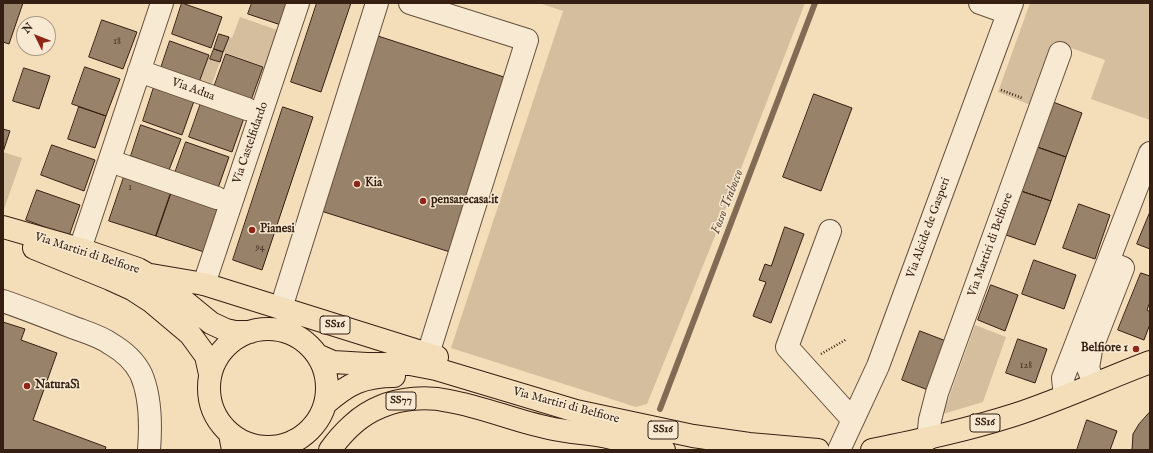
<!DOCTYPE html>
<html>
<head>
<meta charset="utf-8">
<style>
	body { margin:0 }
	#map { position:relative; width:1153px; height:453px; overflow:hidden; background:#f4deba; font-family:"IM FELL English",serif }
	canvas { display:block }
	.frame { position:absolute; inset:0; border:4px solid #351f12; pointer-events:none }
	.north { position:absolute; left:16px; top:16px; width:40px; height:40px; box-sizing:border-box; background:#f8ead2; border:1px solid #aa9985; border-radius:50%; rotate:313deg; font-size:11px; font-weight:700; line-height:16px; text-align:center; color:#351f12 }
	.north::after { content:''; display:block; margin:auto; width:14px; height:18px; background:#8f2418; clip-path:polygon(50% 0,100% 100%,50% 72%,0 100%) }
</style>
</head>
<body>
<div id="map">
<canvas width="1153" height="453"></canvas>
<div class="frame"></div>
<div class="north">N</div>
</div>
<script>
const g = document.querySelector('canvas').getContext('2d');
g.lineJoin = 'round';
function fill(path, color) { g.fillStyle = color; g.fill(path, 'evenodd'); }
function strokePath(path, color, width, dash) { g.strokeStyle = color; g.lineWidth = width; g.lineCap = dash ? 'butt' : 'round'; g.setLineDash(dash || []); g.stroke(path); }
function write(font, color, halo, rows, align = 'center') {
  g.font = font + ' "IM FELL English",serif'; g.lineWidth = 3; g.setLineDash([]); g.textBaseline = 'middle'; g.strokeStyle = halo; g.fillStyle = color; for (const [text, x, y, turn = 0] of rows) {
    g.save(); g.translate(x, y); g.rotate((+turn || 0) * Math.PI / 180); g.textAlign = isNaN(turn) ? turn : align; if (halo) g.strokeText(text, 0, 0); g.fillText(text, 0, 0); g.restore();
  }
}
const green = new Path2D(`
	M539,3H805L713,241L647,404L636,407L451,348L563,11Z
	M1030,3H1150V120L1091,99L1105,60L1057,43L1033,106L998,92Z
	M240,17L283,32L271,69L223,52L229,37L232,38Z
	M208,58L220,62L210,89L198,85Z
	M3,152L22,158L4,209L3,208Z
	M975,325L1006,337L983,402L943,414Z`);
const stream = new Path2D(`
	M660,409L815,3`);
const building = new Path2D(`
	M3,3H23L9,44L3,42Z
	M182,3L222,17L211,48L172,34Z
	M252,3H288L281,25L248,14Z
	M317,3H351L321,92L291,82Z
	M102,20L137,32L123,69L89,57Z
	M219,34L229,37L223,52L214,49Z
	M378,36L507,78L450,252L321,211Z
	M170,41L209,55L198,85L160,71Z
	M214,49L223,52L220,62L210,59Z
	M226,54L263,67L250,103L213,90Z
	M85,67L120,79L106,116L72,104Z
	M24,68L50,76L39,109L13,101Z
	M154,87L194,101L182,135L143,121Z
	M814,94L852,108L821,191L783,177Z
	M1053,102L1082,113L1066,157L1037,147Z
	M201,103L244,118L232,152L189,137Z
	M79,107L106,116L95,148L68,139Z
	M283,107L313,117L262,270L233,260Z
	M141,125L181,139L169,170L131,156Z
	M3,129L10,131L3,152Z
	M186,142L229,157L218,188L175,173Z
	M52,145L95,160L84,191L41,175Z
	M1037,147L1066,157L1051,201L1021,191Z
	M125,174L172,190L156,236L109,221Z
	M37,190L80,205L69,236L26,220Z
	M172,190L222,206L207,253L156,236Z
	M1021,191L1051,201L1035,245L1006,235Z
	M1079,204L1110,215L1095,259L1063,248Z
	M1150,212V249L1137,244Z
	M785,227L804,234L771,323L753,316L766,282L759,280L765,264L771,266Z
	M1034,260L1076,275L1064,309L1022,294Z
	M1141,273L1150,276V302L1147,310L1150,312V324L1144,340L1118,330Z
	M991,285L1018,295L1005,331L978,320Z
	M3,322L25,329L21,340L57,353L33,420L106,447L105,450H3Z
	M920,331L946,341L928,390L902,380Z
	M1018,339L1047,349L1035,383L1006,373Z
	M1150,412V450H1132L1133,434L1139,424Z
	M1087,420L1117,431L1110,450H1077Z`);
const path = new Path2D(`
	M1001,90L1022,98
	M821,354L847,339`);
const minor = new Path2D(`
	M410,3L527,40L428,354
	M980,3L1008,13
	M139,71L247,109
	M110,161L217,198
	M830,231L787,347L853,420
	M80,249L162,3
	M204,284L298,3
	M3,301C26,309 49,318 72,327C85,332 100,336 111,344C123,351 135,362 141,374C151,397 151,425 149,450
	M281,308L377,3
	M1094,384L1088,368L1091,350L1123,268L1108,262
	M1065,396L1063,378L1150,153
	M928,439L930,420L937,393L1060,53
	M839,450L878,366L1012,3`);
const major = new Path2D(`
	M3,227L80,249L138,269L161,282L211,323L226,330L235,332H250
	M34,248L110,279L132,289L152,302L190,334L206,356L210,374
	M151,275L204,284L437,357
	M209 388a59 59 0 1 1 118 0a59 59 0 1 1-118 0Z
	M317,355L333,362L367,364H410L436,369L576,411L693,436L749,444L818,450
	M325,404C348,384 363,376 394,376
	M586,430L603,436L664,450
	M872,450C920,440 967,430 1014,415C1060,400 1105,379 1150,362`);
const highway = new Path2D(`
	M230,434L233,450
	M286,450L294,441
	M330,450C342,433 360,415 380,407C400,398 427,396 449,401C483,407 515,421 549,428C566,432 585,433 603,436`);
const markers = [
	[357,184,4,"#8f2418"],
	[423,201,4,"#8f2418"],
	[252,230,4,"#8f2418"],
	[1136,349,4,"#8f2418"],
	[27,386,4,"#8f2418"]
];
const numberNames = [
	["18",117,42],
	["1",130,188],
	["94",260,248],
	["128",1026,366]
];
const shields = [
	[335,325,30],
	[401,401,30],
	[985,423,30],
	[663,430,30]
];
const shieldNames = [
	["SS16",335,325],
	["SS77",401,401],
	["SS16",985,423],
	["SS16",663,430]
];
const streetNames = [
	["Via Adua",193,90,20],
	["Via Castelfidardo",251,143,-71],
	["Via Alcide de Gasperi",929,228,-70],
	["Via Martiri di Belfiore",991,245,-70],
	["Via Martiri di Belfiore",87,254,18],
	["Via Martiri di Belfiore",566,406,15]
];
const poiNames = [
	["Kia",365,184],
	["pensarecasa.it",431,201],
	["Pianesi",260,230],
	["Belfiore 1",1128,349,"right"],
	["NaturaSì",35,386]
];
const waterNames = [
	["Fosso Trabocco",728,202,-69]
];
fill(green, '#d4be9d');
strokePath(stream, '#816b55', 6);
fill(building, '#988269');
strokePath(building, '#351f12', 1);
strokePath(minor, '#654f3c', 24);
strokePath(major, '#351f12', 24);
strokePath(highway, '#351f12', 24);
strokePath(path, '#351f12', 2.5, [1, 2]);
strokePath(minor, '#f8ead2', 22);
strokePath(major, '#f4deba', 22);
strokePath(highway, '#f4deba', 22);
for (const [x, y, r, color] of markers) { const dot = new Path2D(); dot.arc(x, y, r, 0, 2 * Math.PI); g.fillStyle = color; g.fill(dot); strokePath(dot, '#f8ead2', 1.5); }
write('10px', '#4e3828', null, numberNames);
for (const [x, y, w] of shields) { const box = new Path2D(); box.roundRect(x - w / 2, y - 9, w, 18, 3); g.fillStyle = '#f8ead2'; g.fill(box); strokePath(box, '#351f12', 1); }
write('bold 11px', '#351f12', null, shieldNames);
write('12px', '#351f12', '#f8ead2', streetNames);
write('bold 12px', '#351f12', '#f8ead2', poiNames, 'left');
write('italic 13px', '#614b39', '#f8ead2', waterNames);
</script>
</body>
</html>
